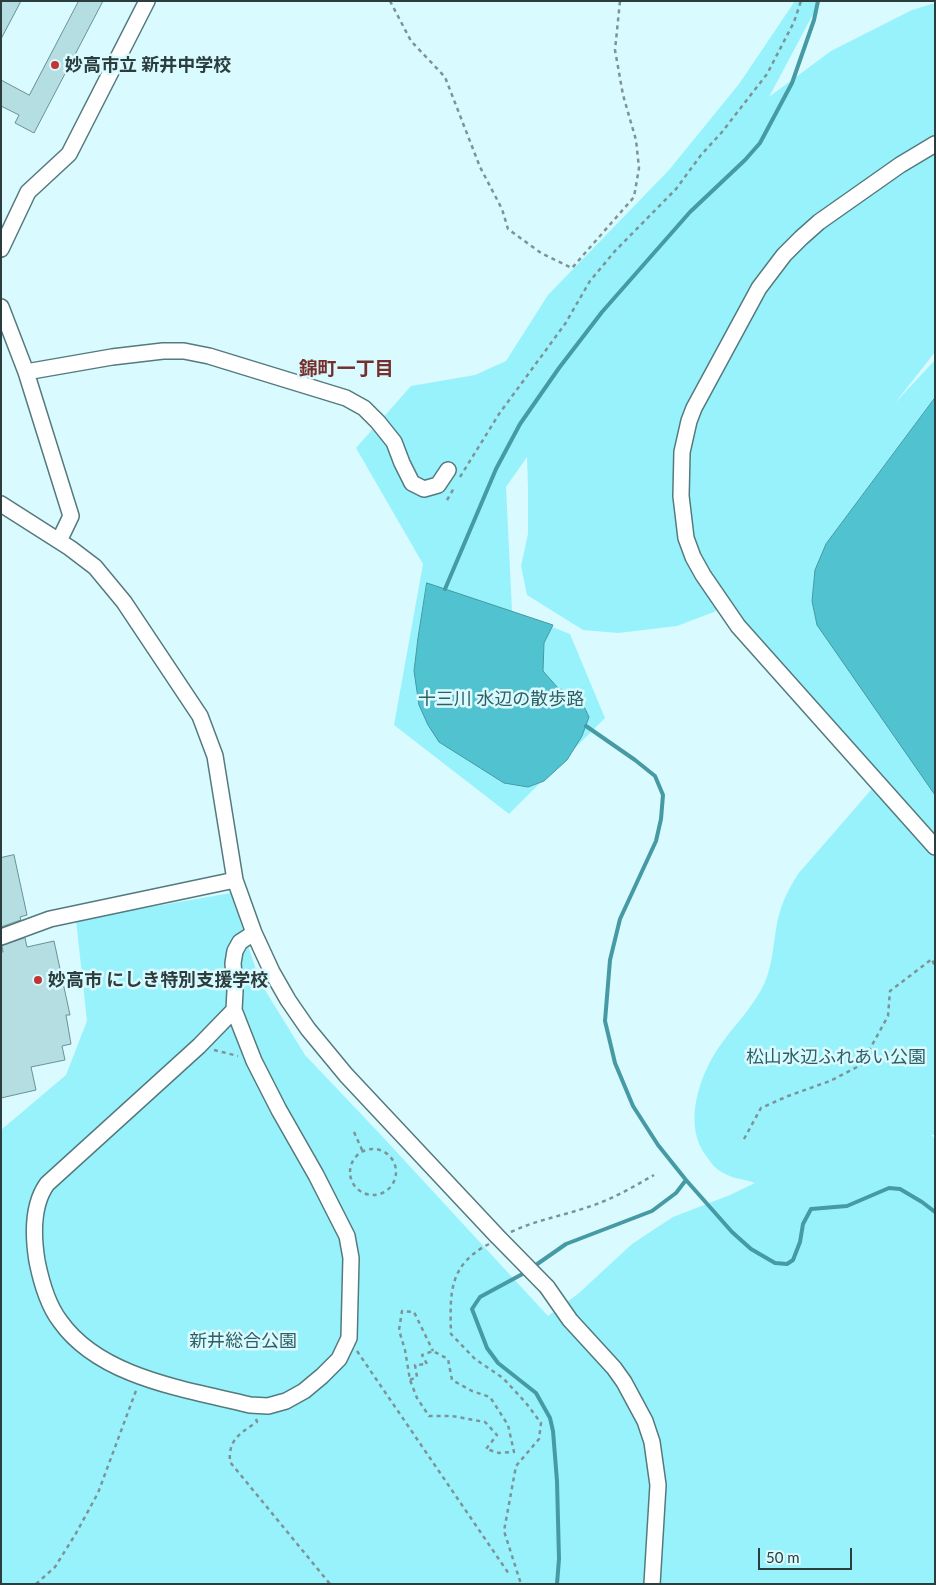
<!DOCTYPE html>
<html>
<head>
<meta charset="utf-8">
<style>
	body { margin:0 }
	#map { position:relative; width:936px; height:1585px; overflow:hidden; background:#d9fafe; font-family:Lato,sans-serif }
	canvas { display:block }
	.frame { position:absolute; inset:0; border:2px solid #2c3d3e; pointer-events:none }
	.scale { position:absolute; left:758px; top:1548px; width:94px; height:22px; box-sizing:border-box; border:2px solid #2c3d3e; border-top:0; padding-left:6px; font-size:15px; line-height:18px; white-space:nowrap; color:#2c3d3e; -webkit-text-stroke:4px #d9fafe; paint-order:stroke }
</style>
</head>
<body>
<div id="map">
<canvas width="936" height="1585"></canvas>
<div class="frame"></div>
<div class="scale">50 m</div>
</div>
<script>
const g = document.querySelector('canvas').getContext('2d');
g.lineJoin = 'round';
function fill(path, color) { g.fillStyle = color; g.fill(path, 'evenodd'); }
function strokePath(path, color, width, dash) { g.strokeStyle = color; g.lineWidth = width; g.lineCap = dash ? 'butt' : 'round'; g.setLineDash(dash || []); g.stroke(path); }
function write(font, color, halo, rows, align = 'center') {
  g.font = font + ' Lato,"Noto Sans JP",sans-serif'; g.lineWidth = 5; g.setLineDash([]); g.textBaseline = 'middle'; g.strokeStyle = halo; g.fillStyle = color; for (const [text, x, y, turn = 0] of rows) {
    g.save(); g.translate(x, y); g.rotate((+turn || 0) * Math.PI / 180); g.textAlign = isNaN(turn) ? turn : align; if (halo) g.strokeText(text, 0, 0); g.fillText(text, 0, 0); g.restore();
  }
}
const green = new Path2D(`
	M795,1H820L769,97L831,51L912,10L935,3V352L895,403L935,360V1135H931L935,1138V1584H1V1130L66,1075L87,1021L76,920L231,893L260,982L305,1055L380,1134L548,1316L579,1293L632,1244L673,1217L730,1195L755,1183C740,1178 731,1179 717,1169C713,1166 710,1161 707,1157C682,1126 699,1076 719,1047C734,1025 754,1007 765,982C775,958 773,932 781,908C785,896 791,885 798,874L877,783L724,606L714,612L677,626L618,633L583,630L527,595L521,566L528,534V487L527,457L506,487L512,611L570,634L605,718L509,814L394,725L423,564L356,448L411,386L475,375L506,361L548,295L669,170L739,84Z`);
const water = new Path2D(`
	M935,398V795L817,625L812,601L815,570L826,544Z
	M427,583L553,625L544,643L543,671L558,688L580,698L589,717L582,736L567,760L544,781L528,787L504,783L439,742L428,725L419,705L414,671L418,638Z`);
const stream = new Path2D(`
	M445,589L496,469L520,424L559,368L602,312L690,212L745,160L760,143L792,83L814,20L818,1
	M586,726L635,760L655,776L663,795L661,819L656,841L620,919L610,960L605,1021L615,1063L633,1106L658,1145L686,1180L732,1232L751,1249L775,1263L787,1264L793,1260L800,1242L803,1224L811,1209L847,1206L889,1188L900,1189L922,1202L935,1212
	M533,1267L566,1244L652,1211L676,1193L686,1180
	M528,1271L480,1297L472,1309L487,1348L498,1363L536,1393L550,1418L553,1431L557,1481L559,1559L557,1584`);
const building = new Path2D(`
	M1,1H21L1,39Z
	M79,1H103L34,133L15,123L19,115L1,106V80L29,95Z
	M14,855L27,915L20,917L21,920L1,927V858Z
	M25,938L27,947L54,941L70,1015H66L71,1044L62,1046L65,1060L31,1067L36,1090L1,1098V952H3L2,946Z`);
const path = new Path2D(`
	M390,1L411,41L445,77L480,167L502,209L508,229L541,253L572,268L634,197L639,168L636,140L623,95L615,50L620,1
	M460,477L499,414L565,324L590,281L615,251L676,189L701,155L722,132L767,74L794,22L801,1
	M447,500L454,488
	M214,1050L238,1056
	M354,1132L363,1152
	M744,1139L761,1108L788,1096L830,1081L861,1065L888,1016L890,991L932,959L935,967
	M350 1172a23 23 0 1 1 46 0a23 23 0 1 1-46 0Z
	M511,1232C536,1220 562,1216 588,1207C611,1200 633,1187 654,1175
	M489,1244C448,1265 450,1294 451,1334L475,1359L503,1378L526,1403L541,1423L539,1439L516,1466L504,1531L521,1584
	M357,1351L509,1574
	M410,1380L417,1377L415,1365L427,1364L422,1355L433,1351L448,1359L452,1380L472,1391L490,1397L508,1425L514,1452L499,1453L486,1449L497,1435L485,1422L452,1416H429L417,1398L410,1380L405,1350L399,1330L402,1311L414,1312L433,1351
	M256,1419L257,1422C240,1433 228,1440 230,1462L330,1584
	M36,1584L55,1567L75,1535L98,1493L137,1388`);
const minor = new Path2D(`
	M935,144L900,165L819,222L801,238L784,255L759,288L694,408L689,421L682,452L681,496L686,538L693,557L703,575L738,626L935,847
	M1,249L28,192L69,154L147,1
	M1,307L26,372L71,516L59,541
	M26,372L112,357L163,351H184L209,356L346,398L364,408L378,422L394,442L402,463L412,483L424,489L438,485L448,470
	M1,504L70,548L95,567L124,602L200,716L215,756L235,880L254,933L272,972L288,1000L308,1029L346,1075L497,1236
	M1,937L50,919L235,880
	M234,1010L199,1046L47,1184C32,1205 33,1236 37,1261C41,1281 47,1304 60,1321C100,1378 186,1389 250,1405L268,1406L286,1401L304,1391L322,1376L339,1359L349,1338L351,1258L347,1236L316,1175L279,1110L254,1061L234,1010L235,991L233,963L235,951L240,942L254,933
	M547,1287L570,1320L614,1368L624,1382L645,1421L652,1442L658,1485L652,1584`);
const minorBridge = new Path2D(`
	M497,1236L547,1287`);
const markers = [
	[55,65,5,"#c33435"],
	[38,980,5,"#c33435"]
];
const poiNames = [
	["妙高市立 新井中学校",65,65],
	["妙高市 にしき特別支援学校",48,980]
];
const parkNames = [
	["十三川 水辺の散歩路",501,699],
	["松山水辺ふれあい公園",836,1057],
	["新井総合公園",243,1341]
];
const neighbourhoodNames = [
	["錦町一丁目",346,369]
];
fill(green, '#98f2fc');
fill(water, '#51c2cf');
strokePath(water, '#469aa4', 1);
strokePath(stream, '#469aa4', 4);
fill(building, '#b5dee2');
strokePath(building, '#6a9195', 1);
strokePath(minor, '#547a7e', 18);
strokePath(path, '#7c9497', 2.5, [4, 4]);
strokePath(minor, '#fff', 15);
strokePath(minorBridge, '#547a7e', 18, []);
strokePath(minorBridge, '#fff', 15);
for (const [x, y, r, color] of markers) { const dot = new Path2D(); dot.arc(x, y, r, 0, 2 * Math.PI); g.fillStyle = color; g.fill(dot); strokePath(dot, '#d9fafe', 2); }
write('bold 18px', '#2c3d3e', '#d9fafe', poiNames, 'left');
write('18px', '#2e5f64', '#d9fafe', parkNames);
write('bold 19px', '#752f2c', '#d9fafe', neighbourhoodNames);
</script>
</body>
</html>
